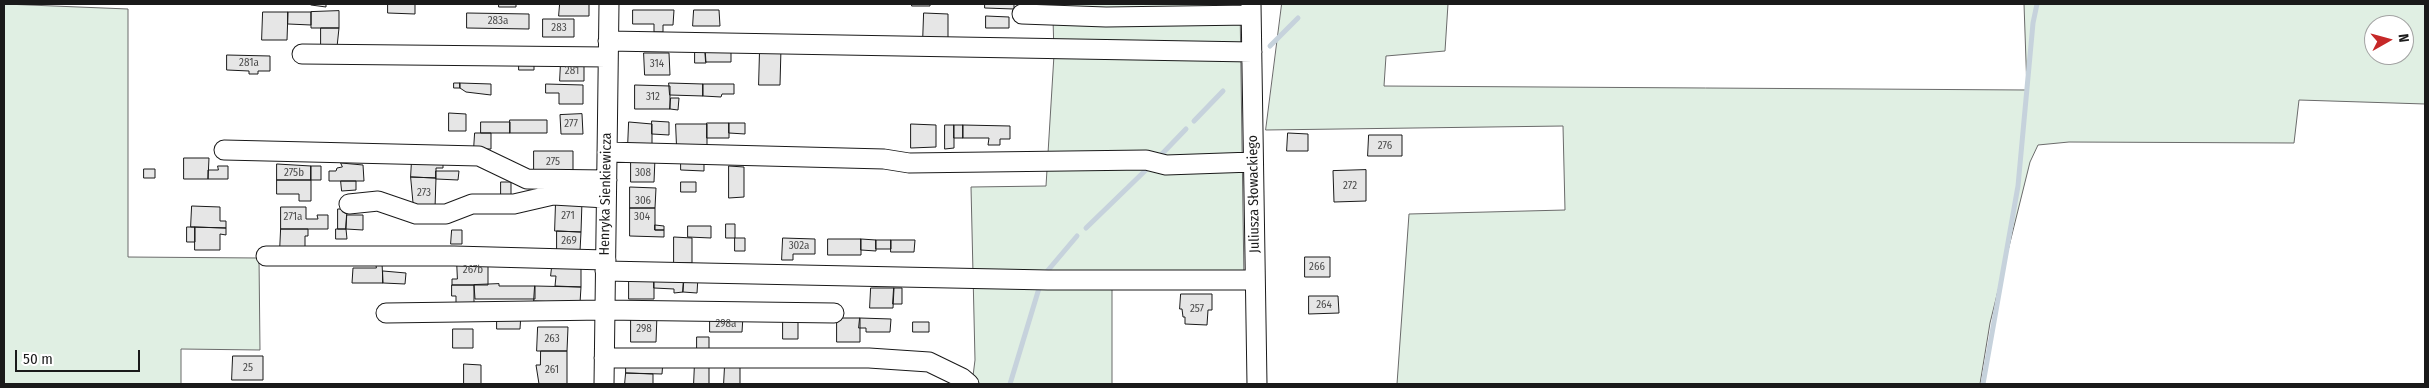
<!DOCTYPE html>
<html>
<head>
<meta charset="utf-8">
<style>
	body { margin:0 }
	#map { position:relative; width:2429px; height:388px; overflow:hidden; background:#fff; font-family:"Fira Sans Condensed",sans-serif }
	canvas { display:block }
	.frame { position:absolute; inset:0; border:5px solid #1a1a1a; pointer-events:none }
	.north { position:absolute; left:2364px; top:15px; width:50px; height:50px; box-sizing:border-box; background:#fff; border:1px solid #a3a3a3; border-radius:50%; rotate:83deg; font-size:14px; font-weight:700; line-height:20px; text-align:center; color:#1a1a1a }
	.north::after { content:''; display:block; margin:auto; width:18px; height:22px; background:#c62828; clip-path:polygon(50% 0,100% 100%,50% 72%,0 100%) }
	.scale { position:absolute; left:15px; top:350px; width:125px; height:22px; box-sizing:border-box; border:2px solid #1a1a1a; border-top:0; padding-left:6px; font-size:15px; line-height:18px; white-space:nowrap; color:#1a1a1a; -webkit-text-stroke:4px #fff; paint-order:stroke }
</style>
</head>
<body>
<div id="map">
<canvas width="2429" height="388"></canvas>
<div class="frame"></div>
<div class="north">N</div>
<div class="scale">50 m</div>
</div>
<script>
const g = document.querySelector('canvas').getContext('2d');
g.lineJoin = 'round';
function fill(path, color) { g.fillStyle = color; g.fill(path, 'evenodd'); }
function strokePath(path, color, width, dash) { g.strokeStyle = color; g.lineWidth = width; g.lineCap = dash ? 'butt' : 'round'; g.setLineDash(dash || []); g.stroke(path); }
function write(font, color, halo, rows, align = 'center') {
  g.font = font + ' "Fira Sans Condensed",sans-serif'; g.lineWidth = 4; g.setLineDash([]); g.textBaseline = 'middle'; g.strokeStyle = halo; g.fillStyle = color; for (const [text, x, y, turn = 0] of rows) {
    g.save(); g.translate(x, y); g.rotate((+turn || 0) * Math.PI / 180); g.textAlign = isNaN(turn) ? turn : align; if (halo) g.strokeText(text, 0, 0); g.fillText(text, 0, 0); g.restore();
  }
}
const green = new Path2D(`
	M4,4L128,9V257L259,258L260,350L181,349V384H4Z
	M1053,4H1240L1244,281L1112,284V384H972L975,360L971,187L1046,186L1054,55Z
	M1282,4H1448L1445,51L1386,56L1384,86L2027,90L2024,4H2425V104L2299,100L2294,143L2069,142L2038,145L2030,162L1990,323L1980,384H1397L1409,214L1565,210L1563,126L1266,130ZM2374,25H2404V55H2374Z`);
const stream = new Path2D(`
	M1270,46L1298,18
	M1194,121L1223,91
	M1159,157L1186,129
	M1086,228L1150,166
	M1044,275L1077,236
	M1010,384L1040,285
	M1983,384L2018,186L2033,23L2037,4`);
const building = new Path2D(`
	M311,4H326V7L311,5Z
	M388,4H415V14L388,13Z
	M499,4H516V7H499Z
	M560,4H589V16H559Z
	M912,4H930V6H912Z
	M985,4H1014V9L985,8Z
	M633,10H674L673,25H663V32H654V24H633Z
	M694,10H719L720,26H693Z
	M339,11V28H311V12Z
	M263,12H288L287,40H262Z
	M288,12H311V25L288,24Z
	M467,13L529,14V29L467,28Z
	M924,13L948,14V42H923Z
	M986,16L1009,17V28H986Z
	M543,19H574V37H543Z
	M321,28H339L337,47H321Z
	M695,47L705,48L706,63H695Z
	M705,48H731V62H706Z
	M760,48H781L780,85H759Z
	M644,53H669L670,75H645Z
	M227,55L270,56V71H258V74H249V71L227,70Z
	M519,60H534V70H519Z
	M561,61H584V81H560Z
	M454,83H460V88H454Z
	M460,83L491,84V95L466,92L460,88Z
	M669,83L703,84V96L670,95Z
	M546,84L583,85V104H559V93H546Z
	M703,84H734V94H722L721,97L703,96Z
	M635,85L670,86V109H635Z
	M671,98H679L678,110L670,109Z
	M449,113L466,114V131H449Z
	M582,114L583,134H561L560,115Z
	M510,120H547V133H510Z
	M652,121L669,122V135L652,134Z
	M481,122H510V133H481Z
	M629,122L652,124V148L628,147Z
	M707,123H729V138H707Z
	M729,123H745V134L729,133Z
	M676,124H707V148H677Z
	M911,124L936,125V147L911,148Z
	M945,125H954V148L945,149Z
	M954,125H963V138H954Z
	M963,125L1010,126V139H1000V145H988L989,138H963Z
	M475,133H491V149H474Z
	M1288,133L1308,134V151H1287Z
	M1369,135H1402V156H1368Z
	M534,151H573V173H534Z
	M184,158H209L208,179H184Z
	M631,158H655L654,182H631Z
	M412,159L443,160V168H436V178L411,177Z
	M681,159H704V171L681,170Z
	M341,163L363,165L364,181H329V171H336L337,168L342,167Z
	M277,164L311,166V180H277Z
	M218,166H228V179H208V170H218Z
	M311,166H321V180H311Z
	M729,166L744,167V197L729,198Z
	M144,169H155V178H144Z
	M1366,170V201L1334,202L1333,171Z
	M436,171H459L458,180L436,179Z
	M411,177L436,178L435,208L414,209Z
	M277,180H311V201H299V194H277Z
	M341,181H356V190L342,191Z
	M501,182H511V196H501Z
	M681,182H696V192H681Z
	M630,187L656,188L655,208H630Z
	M556,201H582L581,232L555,231Z
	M192,206L220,207V221H226V228L191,227Z
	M281,207H306V219H318L317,215H328V229H281Z
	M630,208H655V230H664V237L630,236Z
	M338,209H347L346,229H338Z
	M347,215H363V230L346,229Z
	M726,224H735V238H726Z
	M655,225L664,226V230H655Z
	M688,226H711V238L688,237Z
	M187,227H195V242H187Z
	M195,227L226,228V235L220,234V250H195Z
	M281,229H308V236H305V252L280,251Z
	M336,229H346L347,239H336Z
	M452,230H462V244H451Z
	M557,231L581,232L580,251L557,250Z
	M674,237L692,238V263H674Z
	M735,238H745V251H735Z
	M783,238L815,239V254H793V260H782Z
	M828,239H861V255H828Z
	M861,239L876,240V251L861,250Z
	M876,240H891V249H876Z
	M891,240H915L914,252H891Z
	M1305,257H1330V277H1305Z
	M457,261H488V285H452V279H457Z
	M376,263H382L383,283H352L353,268H376Z
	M552,267L581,268V287L555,286L556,276H551Z
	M383,271L406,273L405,284L383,283Z
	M629,276L654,277V299H629Z
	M654,277H684L683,292L674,293V289L654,288Z
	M684,277H698L697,293L683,292Z
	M499,284V286H535V299H475L474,285Z
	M452,285H474V303H456V296H452Z
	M535,286L581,287L580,303L534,301Z
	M871,288H894L893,308H870Z
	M894,288H902V304H893Z
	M1181,294H1212V310H1208L1207,325L1185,324V317H1183L1182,309H1180Z
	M1309,296H1338L1339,313L1309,314Z
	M497,313H521L520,329H497Z
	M631,315H657L656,342H631Z
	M710,316H743L742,332H710Z
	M783,317H798V339H783Z
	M837,318H860V342H837Z
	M860,318L891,319L890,332H866V328H859Z
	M913,322H929V332H913Z
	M538,327H568L567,351H537Z
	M453,329H473V348H453Z
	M697,337H709V353H697Z
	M541,351H567V384H539L536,365H540Z
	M233,356H263V380H232Z
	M626,360L663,361L662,374L626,373Z
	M695,361H709V384H694Z
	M464,364L481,365V384H464Z
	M725,365H740V384H724Z
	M626,373L653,374V384H625Z`);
const minor = new Path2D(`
	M1251,4L1257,384
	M1022,14L1106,17L1251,15
	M608,41L1252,52
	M302,54L607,57
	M224,150L479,156L527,179L607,180
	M607,152L884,159L909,163L1146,160L1166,165L1253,162
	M349,204L378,201L416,214H446L472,204H514L553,195L606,198
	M266,256H454L606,260
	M605,271L1048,280H1255
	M386,313L605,310L834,313
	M604,358H869L929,362L962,378L969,384
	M604,384L609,4`);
const numberNames = [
	["283a",498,21],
	["283",559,28],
	["281a",249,63],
	["314",657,64],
	["281",572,71],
	["312",653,97],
	["277",571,124],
	["276",1385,146],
	["275",553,162],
	["275b",294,173],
	["308",643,173],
	["272",1350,186],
	["273",424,193],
	["306",643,201],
	["271",568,216],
	["271a",293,217],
	["304",642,217],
	["269",569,241],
	["302a",799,246],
	["266",1317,267],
	["267b",473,270],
	["264",1324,305],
	["257",1197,309],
	["298a",726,324],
	["298",644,329],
	["263",552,339],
	["25",248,368],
	["261",552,370]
];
const streetNames = [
	["Henryka Sienkiewicza",606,194,-89],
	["Juliusza Słowackiego",1254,194,-91]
];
fill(green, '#e0efe3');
strokePath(green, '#6a6a6a', 1);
strokePath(stream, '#c6d2dc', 5);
fill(building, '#e6e6e6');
strokePath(building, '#1a1a1a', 1);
strokePath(minor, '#1a1a1a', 21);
strokePath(minor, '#fff', 19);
write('11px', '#4d4d4d', null, numberNames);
write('14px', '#1a1a1a', '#fff', streetNames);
</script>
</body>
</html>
